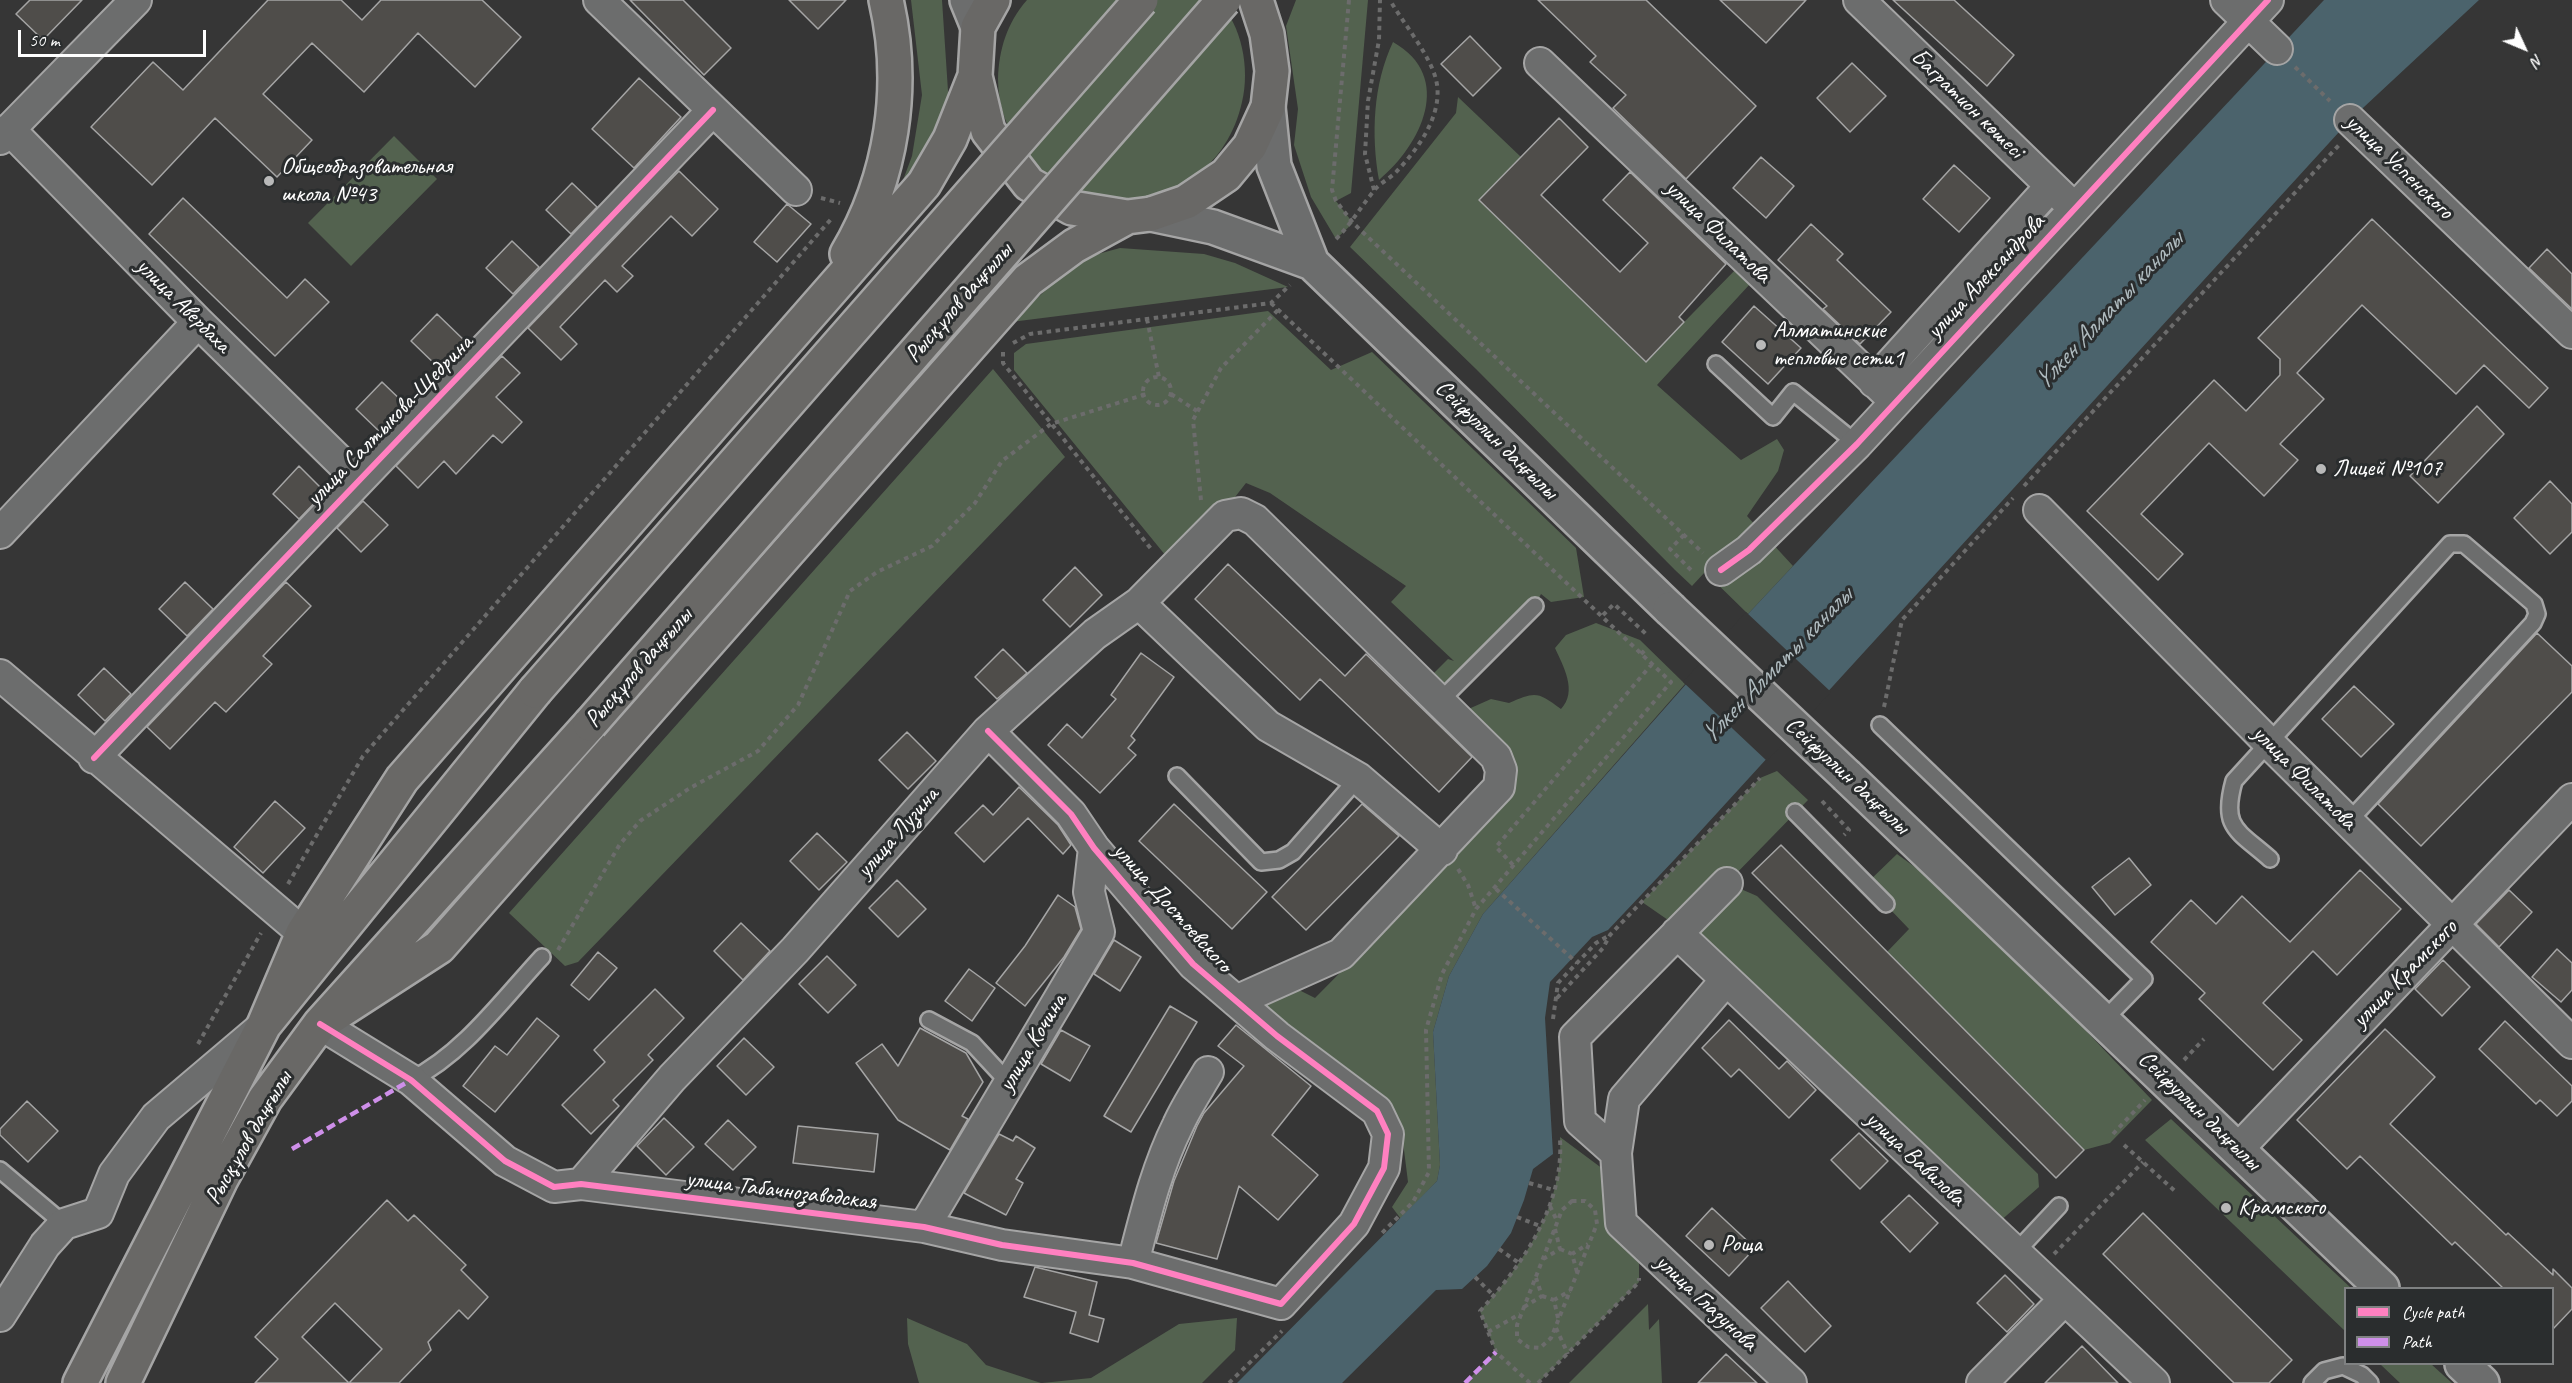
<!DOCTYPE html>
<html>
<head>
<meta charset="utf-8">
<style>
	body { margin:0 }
	#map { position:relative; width:2572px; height:1383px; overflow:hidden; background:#363636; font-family:Caveat,sans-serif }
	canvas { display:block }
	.legend { position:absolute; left:2344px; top:1287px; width:210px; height:78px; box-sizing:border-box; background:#2a2d2e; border:2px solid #7f8182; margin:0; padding:8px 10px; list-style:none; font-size:18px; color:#fff }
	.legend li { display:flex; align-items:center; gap:12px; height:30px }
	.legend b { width:30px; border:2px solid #7f8182 }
	.north { position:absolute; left:2494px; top:18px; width:60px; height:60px; -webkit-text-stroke:4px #2a2d2e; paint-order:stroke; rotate:134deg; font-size:16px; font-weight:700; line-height:24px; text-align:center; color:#fff }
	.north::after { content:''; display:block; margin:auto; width:21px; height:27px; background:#fff; clip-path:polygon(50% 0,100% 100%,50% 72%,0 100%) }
	.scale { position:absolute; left:18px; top:30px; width:188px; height:27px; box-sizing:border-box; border:3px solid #fff; border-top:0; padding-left:8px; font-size:18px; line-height:21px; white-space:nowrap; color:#fff; -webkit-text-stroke:4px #2a2d2e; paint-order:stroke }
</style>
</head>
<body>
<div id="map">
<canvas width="2572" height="1383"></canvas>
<ul class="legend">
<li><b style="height:8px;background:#ff80c0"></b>Cycle path</li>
<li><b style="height:8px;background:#ce8fe9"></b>Path</li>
</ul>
<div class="north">N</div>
<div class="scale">50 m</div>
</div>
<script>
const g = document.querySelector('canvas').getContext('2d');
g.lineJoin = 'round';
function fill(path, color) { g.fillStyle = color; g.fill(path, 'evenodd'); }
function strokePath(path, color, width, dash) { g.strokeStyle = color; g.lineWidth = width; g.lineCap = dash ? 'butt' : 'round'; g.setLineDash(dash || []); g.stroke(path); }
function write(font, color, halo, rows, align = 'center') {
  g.font = font + ' Caveat,sans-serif'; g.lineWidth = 6; g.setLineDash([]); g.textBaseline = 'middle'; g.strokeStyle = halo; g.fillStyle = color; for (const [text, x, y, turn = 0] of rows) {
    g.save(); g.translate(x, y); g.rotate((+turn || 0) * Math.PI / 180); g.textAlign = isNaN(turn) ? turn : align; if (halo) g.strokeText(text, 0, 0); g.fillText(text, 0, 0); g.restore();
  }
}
const green = new Path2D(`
	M911,0H942L949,106L929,159L893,207L912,156L922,95Z
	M1027,0H1218C1242,26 1250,68 1242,102C1219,207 1088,237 1022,151C1007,130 998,105 998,79C999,49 1007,23 1027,0Z
	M1296,0H1368L1351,193L1336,201L1353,223L1336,239L1311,197L1294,145L1298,109L1286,26Z
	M1393,42C1455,77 1421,145 1379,180C1371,135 1373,84 1393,42Z
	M1458,97L1521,157L1479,200L1645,362L1739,266L1750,284L1657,385L1741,460L1777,439L1784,450L1778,471L1747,516L1793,566L1748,614L1705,572L1692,586L1675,570L1476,369L1350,247L1456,113Z
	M394,136L437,179L351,266L308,223Z
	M1120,248L1204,254L1235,263L1288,287L1011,322L1071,267L1087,257Z
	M1268,311L1331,370L1372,352L1576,548L1584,597L1551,602L1541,594L1535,606L1440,701L1423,684L1448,659L1454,661L1391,602L1406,586L1270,493L1246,483L1228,506L1166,556L1014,370V353L1026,344Z
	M993,369L1065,457L578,962L565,966L509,913Z
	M1596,623L1640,640L1685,684L1483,914L1449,976L1433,1032L1440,1165L1437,1181L1401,1219L1392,1207L1408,1182L1402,1134L1253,999L1297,989L1315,998L1395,917L1503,791L1517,767L1464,711L1491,699L1509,703C1536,691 1538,692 1561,709C1578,691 1563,666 1555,648L1566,635Z
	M1777,771L1808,800L1727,883L1757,896L2038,1174L2039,1187L1990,1230L1681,929L1642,902L1760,778Z
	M1897,854L1964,903L2152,1100L2110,1143L2084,1150L1887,952L1909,929L1866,884Z
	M2171,1119L2351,1288H2346L2345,1331L2145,1140Z
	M1560,1137L1607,1172L1639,1259V1282L1538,1383H1465L1496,1352L1480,1311C1524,1263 1564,1205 1560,1137Z
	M1648,1304L1649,1330L1659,1319L1662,1383H1569Z
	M907,1318L967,1344L986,1365L1041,1383H919L908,1344Z
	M1237,1318L1235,1350L1202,1383H1042L1091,1378L1179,1324Z
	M2380,1364H2431L2452,1383H2400Z`);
const water = new Path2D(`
	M2324,0H2479L2350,120L1675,859L1608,930L1592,937L1550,982L1545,1018L1553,1154L1533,1169L1524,1200L1511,1233L1487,1266L1462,1289L1436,1290L1342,1383H1237L1437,1181L1440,1165L1433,1032L1449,976L1483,914L1748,614Z`);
const pier = new Path2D(`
	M1746,612L1831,692L1767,761L1683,682Z`);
const building = new Path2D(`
	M30,0H82L43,40L16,14Z
	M268,0H341L362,20L381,0H482L521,37L475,87L418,33L364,92L312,43L263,94L312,140L277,177L215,118L152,185L91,127L153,62L183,90Z
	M630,0H683L731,48L704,75Z
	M789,0H846L818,29Z
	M1538,0H1646L1756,106L1686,179L1613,108L1626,95L1590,62L1596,56Z
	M1720,0H1806L1766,43Z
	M1893,0H1954L2014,55L1987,86Z
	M1470,36L1501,68L1473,96L1441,64Z
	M1852,63L1886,96L1850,132L1817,98Z
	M639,78L681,117L634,168L592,129Z
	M1559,118L1588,147L1541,195L1620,272L1648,243L1603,200L1630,172L1726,264L1679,317L1684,322L1646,362L1479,200Z
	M1761,157L1794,186L1766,218L1733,188Z
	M1954,165L1990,198L1959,232L1923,199Z
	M679,171L718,209L692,236L671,216L622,266L633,276L617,292L605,280L560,327L577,344L561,360L528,328Z
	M572,183L597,207L571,234L546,210Z
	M183,198L287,298L305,279L329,302L275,356L149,234Z
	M787,204L811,224L777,262L754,242Z
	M2372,219L2548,388L2529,408L2484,365L2456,394L2362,305L2297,373L2324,399L2280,444L2298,460L2264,496L2209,443L2141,514L2183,554L2158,580L2087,511L2214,380L2246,411L2280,375V359L2258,338Z
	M1811,224L1843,254L1837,260L1891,312L1860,344L1823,309L1827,306L1778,260Z
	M512,241L539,267L513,294L486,268Z
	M2547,249L2572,274V309L2529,268Z
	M1754,306L1801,348L1768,384L1722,342Z
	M437,314L467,343L441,370L411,341Z
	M502,356L520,373L496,397L522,422L502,443L493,435L456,474L444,461L418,488L396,466Z
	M382,382L407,406L381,433L356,409Z
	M2477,406L2504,434L2438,503L2410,476Z
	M299,466L325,492L299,519L273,494Z
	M2550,481L2572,504V532L2550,554L2514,518Z
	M363,501L388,525L361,552L337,528Z
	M1228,564L1345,676L1366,654L1472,757L1439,792L1320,679L1300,700L1195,599Z
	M1075,567L1102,595L1070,627L1043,600Z
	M185,582L213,609L187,636L159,609Z
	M286,582L311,606L263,656L272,664L226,712L215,702L170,749L147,727Z
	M2537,633L2572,666V692L2421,846L2378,804Z
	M1003,649L1027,673L997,699L975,677Z
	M1141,653L1174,677L1131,736L1135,740L1128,748L1136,755L1100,793L1048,745L1067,724L1082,738L1116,699L1111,695Z
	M104,668L131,694L105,721L78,695Z
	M2354,686L2394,724L2361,757L2322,719Z
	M907,732L936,761L908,789L879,760Z
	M1019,787L1058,825L1071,845L1063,854L1028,818L984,862L955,833L983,805L993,815Z
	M275,801L305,828L263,873L234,847Z
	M1174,804L1267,892L1232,929L1139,841Z
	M1362,804L1399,836L1306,930L1272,897Z
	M817,833L847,862L819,890L790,861Z
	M1781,845L2084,1150L2056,1178L1752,873Z
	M2129,858L2151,885L2115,915L2092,887Z
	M2360,870L2401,909L2337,975L2313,951L2263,1003L2302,1040L2273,1070L2199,999L2205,993L2151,942L2191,900L2216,924L2242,896L2290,942Z
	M897,880L926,909L898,937L869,908Z
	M2509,890L2532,912L2499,947L2476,924Z
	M1058,895L1075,907L1081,929L1064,957L1025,1006L996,983L1025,946Z
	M741,923L770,951L743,980L714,951Z
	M1114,940L1141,957L1120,991L1094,974Z
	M2557,949L2572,963V990L2561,1002L2532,977Z
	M598,952L617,968L589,1000L571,985Z
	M827,956L856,985L828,1013L799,984Z
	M2443,960L2470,987L2442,1016L2415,989Z
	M969,969L995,988L972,1021L945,1001Z
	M655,989L684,1018L648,1055L653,1060L613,1100L619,1106L591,1134L562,1105L605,1062L594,1050Z
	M1170,1006L1197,1022L1131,1132L1104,1116Z
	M537,1018L559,1036L495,1112L463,1086L495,1046L507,1055Z
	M1729,1020L1779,1069L1787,1061L1816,1090L1789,1118L1739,1069L1731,1077L1702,1048Z
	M2505,1021L2572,1086V1101L2557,1116L2540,1100L2536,1104L2479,1049Z
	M1236,1025L1311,1086L1272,1135L1318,1175L1278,1220L1239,1186L1217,1259L1156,1243L1174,1181L1197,1126L1204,1113L1244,1066L1218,1046Z
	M920,1028L966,1053L983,1082L962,1116L968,1119L950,1150L898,1120L856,1063L882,1044L898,1066Z
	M2385,1029L2435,1077L2390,1124L2506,1235L2508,1233L2553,1275V1269L2572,1288V1309L2553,1329V1288H2503L2455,1242L2452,1245L2360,1156L2347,1169L2297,1120Z
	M1061,1030L1090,1046L1070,1081L1041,1064Z
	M744,1038L774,1067L746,1095L717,1066Z
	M27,1101L58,1131L28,1162L0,1135V1129Z
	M664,1118L694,1147L666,1175L637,1146Z
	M728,1120L756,1147L733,1170L705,1144Z
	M798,1126L878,1134L874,1172L793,1163Z
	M1859,1133L1888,1161L1860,1189L1831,1160Z
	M999,1134L1013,1141L1016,1136L1035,1148L1016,1179L1023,1183L1006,1215L964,1193Z
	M1909,1195L1938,1223L1910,1252L1881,1222Z
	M387,1200L408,1221L414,1215L466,1265L461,1270L488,1297L468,1319L459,1310L428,1342L431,1350L399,1383H255L278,1359L255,1337ZM335,1303L382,1349L349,1383L302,1337Z
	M1712,1208L1755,1248L1729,1276L1686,1236Z
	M2143,1213L2292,1360L2269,1383H2234L2103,1254Z
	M1035,1267L1097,1282L1089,1315L1104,1319L1098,1342L1070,1333L1076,1312L1024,1297Z
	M2005,1275L2034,1304L2007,1332L1977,1303Z
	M1788,1281L1831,1326L1805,1352L1761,1308Z
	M2082,1346L2118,1383H2045Z
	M1726,1354L1757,1383H1698Z`);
const path = new Path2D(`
	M1349,0L1332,190L1336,201L1353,223L1703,553
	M2295,67L2330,101
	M1374,190L1365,154L1368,101L1379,40L1380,0
	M821,198L840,203
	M1336,239C1351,224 1360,208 1373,192C1379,183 1390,179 1397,171C1420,147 1446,110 1435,76C1427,51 1403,23 1390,0
	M1271,303L1671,682L1476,909L1442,974L1426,1030L1429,1172L1413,1202L1382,1233
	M1147,319L1159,377
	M1013,343L1030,334L1271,303L1290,285
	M1003,352V363L1152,550
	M1143 391a14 14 0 1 1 28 0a14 14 0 1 1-28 0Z
	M1171,394L1197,411
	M2024,486L2339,145
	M1201,500L1193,420L1221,368L1278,310
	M1684,535L1670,549L1694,573
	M1603,615L1614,604L1646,634
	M1641,654L1647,648
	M1884,707L1902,620L2013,498
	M1822,801L1849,830L1844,835
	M1513,865L1496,847L1652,664
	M1458,869L1468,885L1476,909
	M288,884L363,756L832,218
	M1496,889L1577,963
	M558,950L620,844L640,821L690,788L758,751L798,705L850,591L877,572L932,546L975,503L1002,461L1051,424L1143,395
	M1557,998L1603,948L1610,935L1760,778
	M1553,1019L1558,983L1596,943L1610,935
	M198,1044L261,933
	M2184,1060L2204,1039
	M2113,1134L2145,1100
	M2124,1145L2176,1192
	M1529,1183L1554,1190
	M1572,1201H1585L1595,1210L1597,1224L1551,1338L1540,1348L1528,1347L1517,1339V1325L1562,1210Z
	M1550,1206L1557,1221
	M1517,1217L1540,1226
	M1499,1249L1519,1263
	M1560,1249L1572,1254
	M2054,1254L2143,1162
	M1543,1259L1560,1249L1555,1229
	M1577,1272L1572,1254L1588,1244
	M1475,1277L1494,1296
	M1542,1296L1554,1300
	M1524,1307L1542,1296L1536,1278
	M1558,1318L1554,1300L1570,1291
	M1556,1328L1568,1354
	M1488,1332L1520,1314
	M1229,1383L1282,1331
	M1530,1383L1496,1352L1480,1311C1522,1265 1564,1206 1560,1140
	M1538,1383L1639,1282V1278`);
const lane = new Path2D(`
	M1716,364L1773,417L1793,392L1857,444
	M1440,701L1535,606
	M1880,725L2144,979L2104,1020
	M1177,776L1261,862L1279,860L1293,852L1358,778
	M1795,812L1886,904
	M2270,859C2237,830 2221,828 2234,781L2450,544H2464L2534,604L2537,614L2533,623L2348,822
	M929,1020L972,1043L1009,1083
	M411,1080C464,1053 502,1000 542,957
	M0,1170L64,1224
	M2015,1253L2059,1206
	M2312,1383L2324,1371L2343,1366L2362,1375L2370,1383`);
const street = new Path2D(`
	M599,0L796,190
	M1859,0L2074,208
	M2226,0L2277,49
	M1540,63L1895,401
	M2350,120L2572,333
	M9,129L198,322L359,480
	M0,139L136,0
	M1874,382L2051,186
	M2039,510L2268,742L2572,1043
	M0,533L198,322
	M1721,570L1749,550L1857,444L2268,0
	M1139,603L1268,726L1358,778L1442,850
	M0,675L303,933
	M94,758L713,110
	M1677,933L2154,1383
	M1726,980L1624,1099L1616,1153L1621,1223L1791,1383
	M320,1024L411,1080L505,1161L554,1187L581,1184L924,1227L1002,1245L1133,1263L1281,1304L1354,1224L1384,1168L1388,1134L1377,1111L1277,1036L1193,964L1094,848L1071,814L988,731
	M2238,1149L2572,799
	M1616,1153L1580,1121L1575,1037L1727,883
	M581,1184L672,1078L795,950L988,731L1095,634L1139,603L1225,516L1241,513L1255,520L1496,757L1501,770L1499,787L1341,954L1236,1001
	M924,1227L1099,932L1089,892L1094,848
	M1133,1263C1145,1217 1156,1169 1178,1125C1186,1107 1198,1089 1208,1072
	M0,1316L45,1245L64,1224L98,1213L114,1174L156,1117L261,1028
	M1982,1383L2064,1300`);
const secondary = new Path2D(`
	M967,0L978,27
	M1268,107L1274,166L1312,263
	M1151,214L1213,227L1312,263L1670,609
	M1847,776L2382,1288
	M2462,1364L2482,1383`);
const primary = new Path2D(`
	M975,76L988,131L1029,184L1072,208L1127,217L1151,214L1186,202L1226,175L1250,146L1268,107L1272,71L1267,34L1256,0
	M847,254C892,178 906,86 886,0
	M320,1024L439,947L1028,280L1074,246L1127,217
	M264,1025L303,933L402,779L924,184L950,139L975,76L978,27L993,0
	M80,1383L264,1025L535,691
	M123,1383L221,1179L265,1099L320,1024L590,724`);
const secondaryBridge = new Path2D(`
	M1670,609L1847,776`);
const primaryBridge = new Path2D(`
	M535,691L1141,0
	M590,724L1224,0`);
const quiet = new Path2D(`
	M292,1149L411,1080
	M1465,1383L1496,1352`);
const cycleway = new Path2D(`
	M1721,570L1749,550L1857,444L2268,0
	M94,758L713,110
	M320,1024L411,1080L505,1161L554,1187L581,1184L924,1227L1002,1245L1133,1263L1281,1304L1354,1224L1384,1168L1388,1134L1377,1111L1277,1036L1193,964L1094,848L1071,814L988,731`);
const markers = [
	[269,181,6,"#b9b9b9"],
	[1761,345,6,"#b9b9b9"],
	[2321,469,6,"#b9b9b9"],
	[2226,1208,6,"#b9b9b9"],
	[1709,1245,6,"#b9b9b9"]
];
const streetNames = [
	["Багратион көшесі",1967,104,44],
	["улица Успенского",2399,167,44],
	["улица Филатова",1718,232,44],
	["улица Александрова",1986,277,-47],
	["Рысқұлов даңғылы",959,303,-49],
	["улица Авербаха",183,306,45],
	["улица Салтыкова-Щедрина",390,421,-46],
	["Сейфуллин даңғылы",1496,440,44],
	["Рысқұлов даңғылы",639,668,-49],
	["Сейфуллин даңғылы",1847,776,43],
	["улица Филатова",2304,778,45],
	["улица Лузина",898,833,-49],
	["улица Достоевского",1172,908,48],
	["улица Крамского",2405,974,-46],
	["улица Кочина",1033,1043,-59],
	["Сейфуллин даңғылы",2199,1111,44],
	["Рысқұлов даңғылы",249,1138,-60],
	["улица Вавилова",1915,1159,43],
	["улица Табачнозаводская",781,1191,7],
	["улица Глазунова",1706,1303,43]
];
const poiNames = [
	["Общеобразовательная",281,167],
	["школа №43",281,195],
	["Алматинские",1773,331],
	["тепловые сети1",1773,359],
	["Лицей №107",2333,469],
	["Крамского",2238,1208],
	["Роща",1721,1245]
];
const waterNames = [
	["Үлкен Алматы каналы",2109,311,-47],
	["Үлкен Алматы каналы",1777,666,-46]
];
fill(green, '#53624f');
fill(water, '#4b636c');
fill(pier, '#363636');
fill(building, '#4f4d4a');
strokePath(building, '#a5a5a5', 1.5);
strokePath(lane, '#a5a5a5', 20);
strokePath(street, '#a5a5a5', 34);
strokePath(secondary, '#a5a5a5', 38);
strokePath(primary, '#a5a5a5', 38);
strokePath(path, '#6c6c6c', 4, [4.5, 4.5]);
strokePath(lane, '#6c6d6d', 15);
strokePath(street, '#6c6d6d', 30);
strokePath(secondary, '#6c6d6d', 33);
strokePath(primary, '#696866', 33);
strokePath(secondaryBridge, '#a5a5a5', 38, []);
strokePath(primaryBridge, '#a5a5a5', 38, []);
strokePath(secondaryBridge, '#6c6d6d', 33);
strokePath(primaryBridge, '#696866', 33);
strokePath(quiet, '#ce8fe9', 4.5, [9, 4.5]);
strokePath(cycleway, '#ff80c0', 6);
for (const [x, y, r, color] of markers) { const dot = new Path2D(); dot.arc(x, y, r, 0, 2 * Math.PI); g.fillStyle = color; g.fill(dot); strokePath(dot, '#2a2d2e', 2); }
write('24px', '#fff', '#2a2d2e', streetNames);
write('24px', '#fff', '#2a2d2e', poiNames, 'left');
write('italic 26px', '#afbbbf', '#2a2d2e', waterNames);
</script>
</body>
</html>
